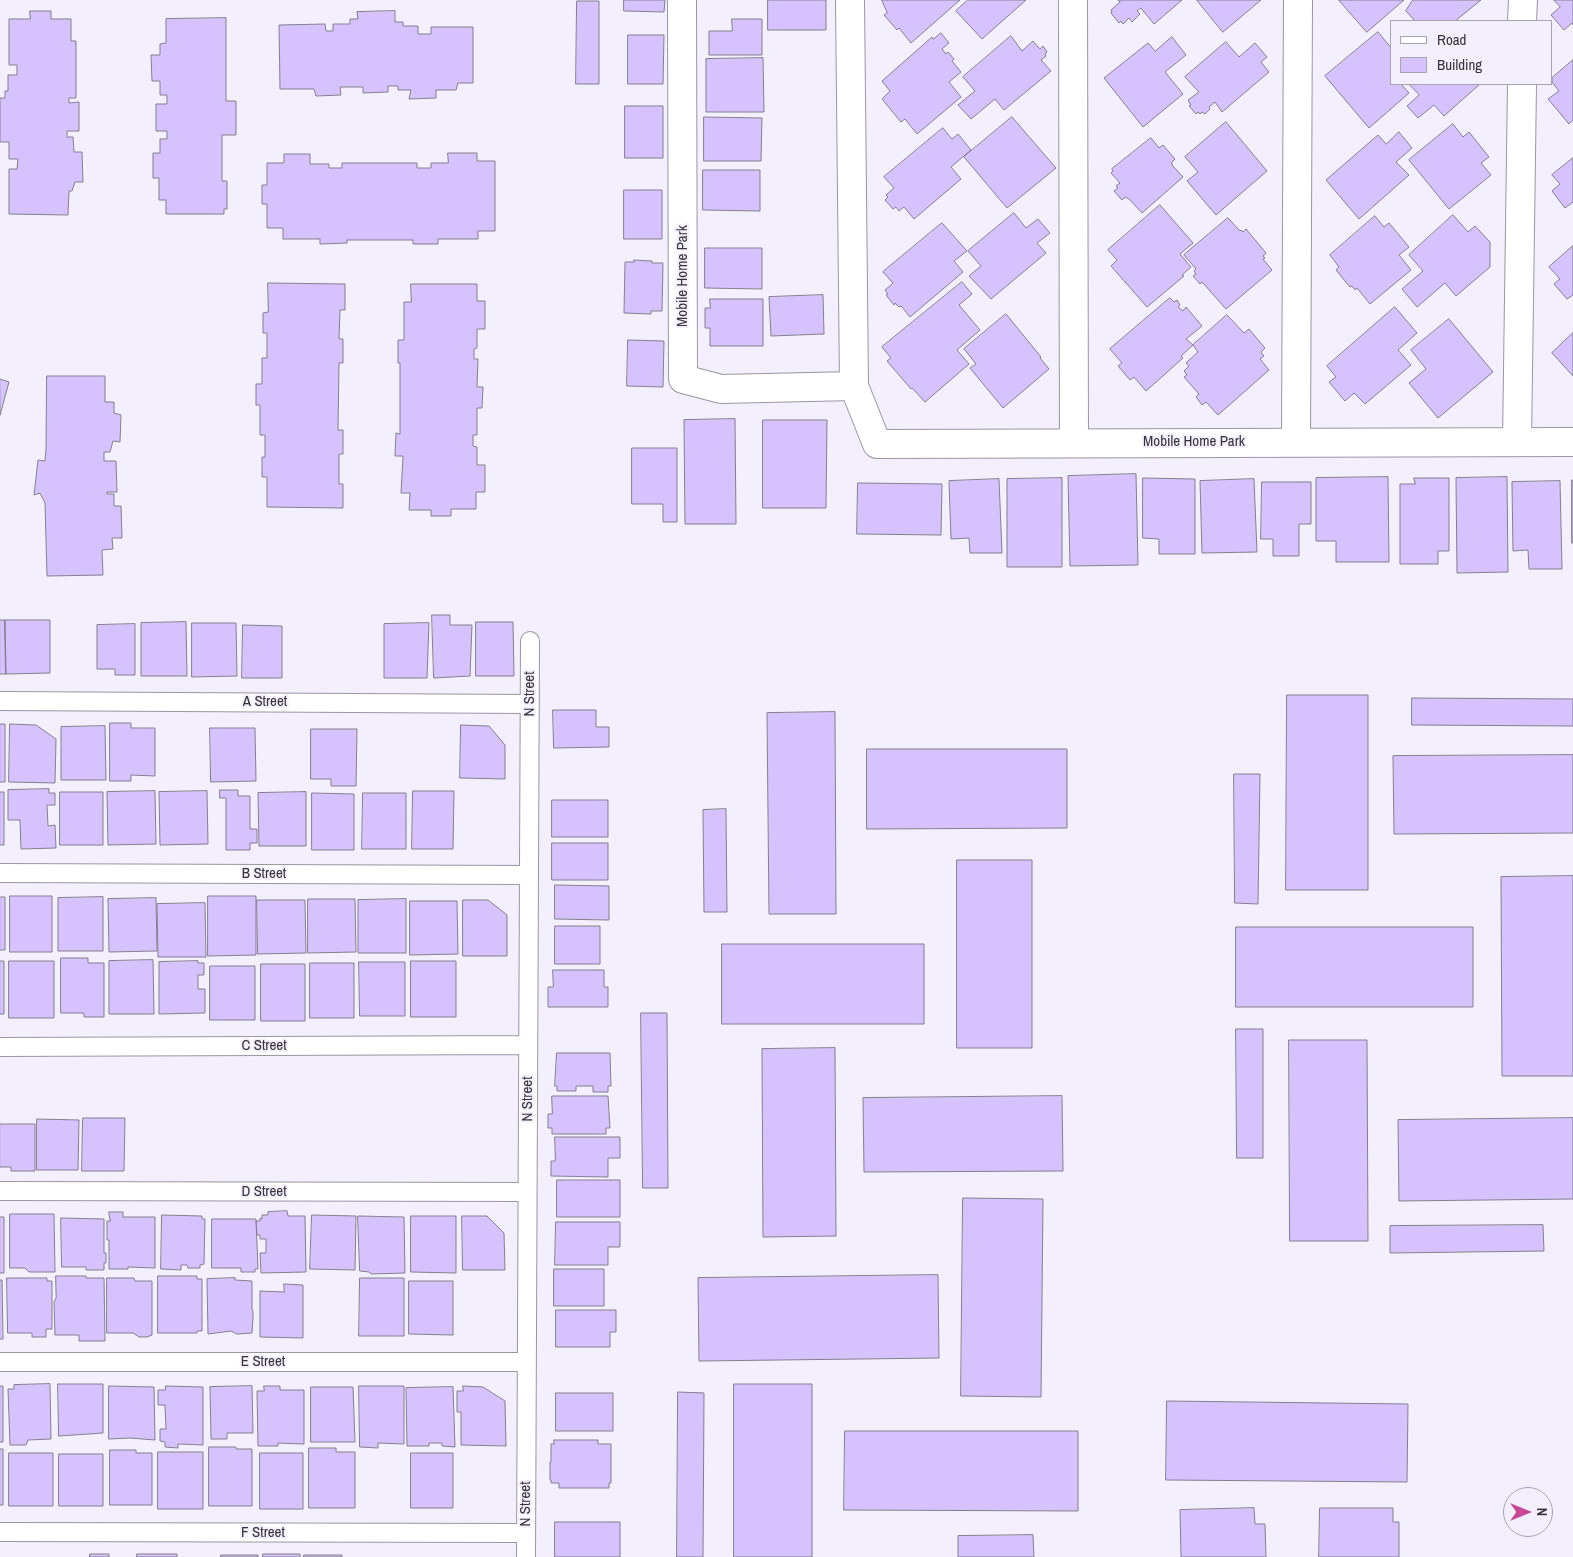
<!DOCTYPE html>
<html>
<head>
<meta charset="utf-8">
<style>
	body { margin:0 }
	#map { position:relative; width:1573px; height:1557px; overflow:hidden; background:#f3effc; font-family:"Archivo Narrow",sans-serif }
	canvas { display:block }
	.legend { position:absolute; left:1390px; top:20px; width:162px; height:65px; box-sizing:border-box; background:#f3effc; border:1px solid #a7a4ae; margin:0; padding:6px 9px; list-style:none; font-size:15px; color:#363439 }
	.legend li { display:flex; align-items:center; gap:10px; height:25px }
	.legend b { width:25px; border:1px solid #a7a4ae }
	.north { position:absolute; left:1503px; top:1487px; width:50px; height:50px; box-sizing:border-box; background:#f3effc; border:1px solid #a7a4ae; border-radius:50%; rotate:90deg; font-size:14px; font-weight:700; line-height:20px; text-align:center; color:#363439 }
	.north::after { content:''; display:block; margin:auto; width:18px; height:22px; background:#c74997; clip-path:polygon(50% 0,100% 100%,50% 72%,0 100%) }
</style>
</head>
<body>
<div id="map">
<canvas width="1573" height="1557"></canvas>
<ul class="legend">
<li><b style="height:6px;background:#fff"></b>Road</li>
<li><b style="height:14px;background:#d6c2fe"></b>Building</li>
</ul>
<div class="north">N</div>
</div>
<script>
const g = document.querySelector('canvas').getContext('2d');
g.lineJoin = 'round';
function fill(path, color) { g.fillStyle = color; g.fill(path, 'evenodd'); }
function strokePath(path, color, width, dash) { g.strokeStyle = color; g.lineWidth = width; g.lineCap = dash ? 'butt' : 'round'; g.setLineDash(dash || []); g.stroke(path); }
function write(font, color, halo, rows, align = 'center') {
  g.font = font + ' "Archivo Narrow",sans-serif'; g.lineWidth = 4; g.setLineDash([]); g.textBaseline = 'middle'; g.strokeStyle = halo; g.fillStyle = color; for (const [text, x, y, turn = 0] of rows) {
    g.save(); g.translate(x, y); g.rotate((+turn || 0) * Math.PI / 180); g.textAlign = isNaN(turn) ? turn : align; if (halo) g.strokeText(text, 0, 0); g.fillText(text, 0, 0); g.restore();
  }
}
const building = new Path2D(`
	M624,0H665L664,12L624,11Z
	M768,0H826V30H768Z
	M882,0H960L911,43L899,28L897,30L884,15L887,13Z
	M968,0H1026L982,39L956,11Z
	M1118,0H1182L1154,24L1141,8L1137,11L1140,14L1132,22L1129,18L1123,24L1121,21L1119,23L1111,13L1112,11L1111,10L1120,2Z
	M1197,0H1261L1223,32Z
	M1339,0H1404L1367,32Z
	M1413,0H1481L1455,21H1415L1406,11Z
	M1554,0H1573V25L1572,23L1564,30L1551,15L1560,7Z
	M577,1H599V84H576Z
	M30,11H51V19H71V41H76V98H69V103L79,102V131H67V137H73L74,152H82L83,182H75L72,191H69L68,215L9,214V169H17L18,159H9V142H0V98H5V91H8V75H17V65H9V19H30Z
	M395,11V22H403V26H418V34H431V27H473V83H458L456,90H436V98L409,99L411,90H398V86H388V92L363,93V87H340L341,95L316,96L314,89H280L279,25L325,24L326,31H333V24H350V19H358L357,12Z
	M226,18V101H236V135H222V181H227V209H224V214H166V200H159V178H153V153H160V139H167V131H156V104H167V95H160V81H152L151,55H160V44L166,43V19Z
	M732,19H762V55H709V31H732Z
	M1378,32L1392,49V84H1401L1409,93L1369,128L1325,76Z
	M941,33L949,43L942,49L946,54L948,52L954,59L952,61L961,72L949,82L961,97L917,134L905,119L901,122L882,99L890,91L882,81L932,37L933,39Z
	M628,35H664L663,84H628Z
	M1011,36L1022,51L1033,41L1040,49L1043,46L1047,52L1045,54L1046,56L1041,60L1051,71L1004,110L995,99L971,119L958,105L975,91L963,77Z
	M1172,37L1186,55L1165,72L1183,94L1143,127L1104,78L1148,43L1155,51Z
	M1226,42L1239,57L1255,43L1267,57L1261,62L1269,72L1222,112L1215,102L1209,107L1210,109L1205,114L1202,112L1200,114L1198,112L1196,114L1189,106L1191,105L1188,100L1199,92L1185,77Z
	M763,58L764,112H706V59Z
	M1573,60V120L1569,124L1548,99L1559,91L1552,82V78Z
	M1409,84H1480L1444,116L1434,105L1418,118L1407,106L1419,95Z
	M625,106H663V158H625Z
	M704,117L762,118L761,161H704Z
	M1012,117L1056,168L1007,208L964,157Z
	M1226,122L1267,171L1216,215L1187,181L1198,172L1185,157Z
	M1453,124L1463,137L1469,132L1489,157L1481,163L1491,175L1449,209L1409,160Z
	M943,128L952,139L958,134L971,150L951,167L961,179L914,219L904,207L899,211L896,207L893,209L885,200L888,197L886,195L894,188L884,177Z
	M1399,132L1412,148L1396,162L1409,175L1359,219L1326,180L1378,135L1386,144Z
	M1151,138L1159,148L1163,145L1175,159L1172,162V165L1183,177L1142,213L1129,199L1125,197L1122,200L1114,191L1118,188L1116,186L1120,183L1111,173L1113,171L1112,169Z
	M448,153H477V161H495V231H478V239H438V244H413V240H347V243L320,244V239H283V228H267V204H262V185H267V163H284V154H310V164H329V168H342V163H417V168H431V163H448Z
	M1573,158V202L1565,208L1552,191L1560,184L1552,175Z
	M703,170H760V211L703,210Z
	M624,190H662V239H624Z
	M1160,205L1193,243L1180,254L1191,267L1182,275L1184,276L1147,307L1111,266L1117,260L1108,250Z
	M1014,213L1026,228L1038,219L1050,233L1037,243L1046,253L991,299L969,276L981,266L968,251Z
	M1453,215L1468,232L1475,226L1490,242V267L1456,296L1445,283L1417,307L1402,289L1423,271L1409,255Z
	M1375,216L1384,227L1389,223L1409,247L1399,255L1411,270L1370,304L1357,288L1355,290L1352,286L1350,287L1336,270L1339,267L1330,255Z
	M1228,218L1240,231L1241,230L1243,232L1246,229L1266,253L1263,256L1265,258L1263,259L1272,270L1226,309L1202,282L1200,284L1193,276L1196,274L1194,271L1196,269L1184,255Z
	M942,223L967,251L954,261L963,272L910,317L901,306L899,307L895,303L894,305L886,295L888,294L885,290L893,283L883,272Z
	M1573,246V295L1567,299L1554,284L1560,279L1549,267Z
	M705,248H762V289L705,288Z
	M634,260L652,261V263H663L662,311H651V314L624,313L625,262H634Z
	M962,282L972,294L959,305L980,330L957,350L969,364L925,402L912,388L911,389L887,361L891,358L882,347Z
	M268,283L345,284V310H340L339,339H343V363H339L338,430H343V454H339V484H343V508L267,507V477H262V457H265V435H260V405H256V384H262V358H267V333H263V313L268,312Z
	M411,284H477V301H485V329H477V348L474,349V359H478L477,387H483L482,408H477V435H473V446L477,447V465H485V492H476V509H451V516H431V510H409L410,493H401L403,456H395L396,433L400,434V363H398V340H404V302H411Z
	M823,295L824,334L771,336L769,297Z
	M1170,298L1174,302L1177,300L1180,305L1178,307L1183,311L1186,307L1202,326L1186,339L1193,345L1181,356L1183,358L1146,391L1134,377L1130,380L1118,366L1122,363L1110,349Z
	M710,299H763V346H710V328H705V308H710Z
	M1395,307L1417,333L1398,350L1411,365L1365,404L1354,393L1345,401L1329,382L1336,377L1327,366Z
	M1006,314L1041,357L1040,358L1049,369L1003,408L970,368L976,364L964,349Z
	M1227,315L1244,333L1249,329L1265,348L1261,352L1264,356L1260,359L1269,370L1218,415L1206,402L1202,405L1196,397L1199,394L1184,377L1187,375L1184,371L1189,366L1186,363L1198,352L1193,345Z
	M1449,319L1493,372L1438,418L1409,383L1426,369L1411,350Z
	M1573,333V376L1552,353Z
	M628,340L664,341L663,387L627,386Z
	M47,376H105V402H114V413L121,415L120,442L113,441L110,452H104V461H116L117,492H107V494H114V506H121L122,538H112L113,549L102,550L103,575L47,576L45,503L40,493L34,495L38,460L45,461L46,449Z
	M0,379L9,382L0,415Z
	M735,419L736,524H685L684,420Z
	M763,420H827L826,508H763Z
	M632,448H677V522H663V504H632Z
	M1136,474L1138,565L1070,566L1068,476Z
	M1388,477L1389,562H1336V541H1316V478Z
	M1507,477L1508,572L1457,573L1456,478Z
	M1062,478V567H1007V479Z
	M1143,478L1195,479V554H1159V539L1143,538Z
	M1414,478H1449V551H1438V564H1400V484H1415Z
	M999,479L1002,553H970L969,538L951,539L949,481Z
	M1254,479L1257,552L1202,553L1200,481Z
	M1572,480H1573V543H1572Z
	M1560,481L1562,569H1529L1528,550L1513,551L1512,482Z
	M1262,482H1311V524H1299V556H1273V539H1261Z
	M858,483L942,484L941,535L857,534Z
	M432,615H450V625H472L470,676L434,678Z
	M0,620H5L6,674H0Z
	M5,620H50V673L6,674Z
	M186,622L187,676H141V623Z
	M476,622H513L514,676H476Z
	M192,623H236L237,676L192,677Z
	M429,623L427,678H384V624Z
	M135,624V675H115V669H97V625Z
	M243,625L282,626V678H242Z
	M1287,695H1368V890H1286Z
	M1412,698L1573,699V726L1412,725Z
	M553,710H596V727H609V747L554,748Z
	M835,712L836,914H769L767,713Z
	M110,723H131V728H155V776L131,775V781H110Z
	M0,724H5V782H0Z
	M10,724L36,725L56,739L55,783L9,782Z
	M461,725L489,726L505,745V779L460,778Z
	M105,726L106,780H61V727Z
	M210,728H255L256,781L211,782Z
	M311,729H357L356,786H331V779H311Z
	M867,749H1067V828L867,829Z
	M1573,755V833L1394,834L1393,756Z
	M1234,774H1260L1258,904L1235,903Z
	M49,789V793H55V805H47L48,826L55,825L56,848L21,849L20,820H8V790Z
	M220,790H238V796H250V829H257V843H250V850H226V798H220Z
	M155,791L156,844L108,845L107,792Z
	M207,791L208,844L160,845L159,792Z
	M413,791H454L453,849H412Z
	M0,792H4V845H0Z
	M60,792H103V845H60Z
	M306,792V846H259L258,793Z
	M312,793L354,794V850H312Z
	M363,793H406V849H362Z
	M552,800H608V837H552Z
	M726,809L727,912H704L703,810Z
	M552,843H608V880H552Z
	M957,860H1032V1048H957Z
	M1573,876V1076H1502L1501,877Z
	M555,885L609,886V920L555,919Z
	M10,896H52V952H10Z
	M208,896H256V955L208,956Z
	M0,897H5V950H0Z
	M103,897V951H58V898Z
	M156,898L157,951L109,952L108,899Z
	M308,899H355L356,952L308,953Z
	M406,899V953H358V900Z
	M257,900H305L306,953L258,954Z
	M463,900H488L507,915V956H463Z
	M410,901H457L458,954L410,955Z
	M205,903L206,957H158L157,904Z
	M555,926H600V964H555Z
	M1236,927H1473V1007H1236Z
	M722,944H924V1024H722Z
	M61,958H88V963H104V1017H84V1013H61Z
	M153,960L154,1014H109V961Z
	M0,961H4V1014H0Z
	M9,961H54V1018H9Z
	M198,961V963H204V975H198V989H205V1013L159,1014V962Z
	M411,961H456V1017H411Z
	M359,962H405V1016H360Z
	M310,963H354V1018H310Z
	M261,964H305V1021H261Z
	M210,966H255V1020H210Z
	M553,970H604V987H608V1007H548V987H553Z
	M641,1013H667L668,1188H643Z
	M1236,1029H1263V1158H1237Z
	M1289,1040H1367L1368,1241H1290Z
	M835,1048L836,1236L763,1237L762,1049Z
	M557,1053H610L611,1086H608V1092H593V1086H576V1091H557V1086H555Z
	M552,1096H608L610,1128H606V1134H552V1128H548V1114H552Z
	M1062,1096L1063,1171L864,1172L863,1098Z
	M83,1118H125L124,1171H82Z
	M1573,1118V1199L1399,1201L1398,1120Z
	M37,1119L79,1120L78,1170H37Z
	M0,1124H35V1171H11V1167H0Z
	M555,1137H620V1158H608V1177L551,1176V1161H555Z
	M557,1180H620V1217H557Z
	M963,1198L1043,1199L1041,1397L961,1396Z
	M287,1211L288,1216H305L306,1272L261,1273L260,1253H266V1239H260V1235H257L256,1221H260V1218L262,1219V1215H268V1212Z
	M109,1212H123V1217H155V1268L128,1267V1269H109V1240H107V1221H110Z
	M10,1214H54L55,1272H29L25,1268H10Z
	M162,1215L202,1216V1219H205L204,1264L200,1265V1268H188L187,1265H181V1270L161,1269Z
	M312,1215L356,1216L355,1270L310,1269Z
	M358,1216L404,1217L405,1273L371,1274L369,1272L360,1271Z
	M411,1216H456V1273L411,1272Z
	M462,1216H487L504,1233L505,1270H463Z
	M0,1217H4V1273H0Z
	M61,1218L104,1219V1253H106V1263H104V1270H86V1267H62Z
	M212,1219H256L258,1269H255V1272H241V1268H212Z
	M556,1222H620V1247H608V1265H555Z
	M1543,1225L1544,1251L1390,1253V1226Z
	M554,1269H604V1306H554Z
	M938,1275L939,1358L699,1361L698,1278Z
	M56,1276H86V1278H104L105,1341H79V1335H55L54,1302L56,1298Z
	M158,1276H197V1279H202V1331H197V1333H158Z
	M7,1278H47V1281H52V1329H46V1337H32V1333H8Z
	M107,1278H134L135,1281H152V1335L147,1337H139L133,1333H107Z
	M235,1278V1280L252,1281V1310L253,1311V1318L252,1333L237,1334L231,1331L208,1334L207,1279Z
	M360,1278H404V1336H359Z
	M0,1280H2L3,1339H0Z
	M409,1281H453V1335L409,1334Z
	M284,1284L303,1285V1338L260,1337V1291L284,1292Z
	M556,1310H616V1332H610V1347H556Z
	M50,1384L51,1439L28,1440L26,1445H10L8,1389H14V1385Z
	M58,1384H103V1433L59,1436Z
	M734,1384H812V1557H734Z
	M0,1386H3V1442H0Z
	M109,1386L154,1387L155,1440L130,1438L109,1439Z
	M166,1386L203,1387V1445L178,1444V1448L165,1447V1442L160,1441V1429H166L165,1405H158V1390H165Z
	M252,1386L253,1433H227V1439H211L210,1387Z
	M264,1386H280V1390H304V1444L278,1443V1446H258L257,1391H264Z
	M359,1386H404V1444L378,1443V1448L360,1447Z
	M463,1386L483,1387L505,1401L506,1446L461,1445V1412H457V1391H463Z
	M311,1387H353L355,1442H311Z
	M453,1387L455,1447L442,1446V1443H429V1446H407L406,1388Z
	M678,1392L704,1393L703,1557H677Z
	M556,1393H613V1431H556Z
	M1167,1401L1408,1404L1407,1482L1166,1480Z
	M845,1431H1078V1511L844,1510Z
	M554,1440H598V1444H611V1483H609V1488H559V1483H551V1480H550V1462H551V1444H554Z
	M209,1447H236V1449H252V1506H209Z
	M309,1448H336V1452H355V1508H309Z
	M0,1449H3V1505H0Z
	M110,1450H136V1453H152V1505H110Z
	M158,1452H203V1509H158Z
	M9,1453H53V1506H9Z
	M260,1453H303V1509H260Z
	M411,1453H453V1508H411Z
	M59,1454H103V1506H59Z
	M1254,1508L1255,1524H1265L1266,1557H1181L1180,1510Z
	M1320,1508H1393V1522H1399V1557H1319Z
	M555,1522H620V1557H555Z
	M1033,1535L1034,1557H958V1536Z
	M90,1554H109V1557H90Z
	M137,1554H177V1557H137Z
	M263,1554H300V1557H263Z
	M221,1555H258V1557H221Z
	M304,1555H342V1557H304Z`);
const lane = new Path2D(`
	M0,701L530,704
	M0,873L529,875
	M0,1047L528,1045
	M0,1191L527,1192
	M0,1362H527
	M0,1532L526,1533
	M526,1557L530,641`);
const street = new Path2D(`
	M682,0L683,379L721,389L854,386
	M850,0L854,386L877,444L1573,442
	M1073,0L1074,443
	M1522,21L1523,0
	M1296,441L1298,0
	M1517,442L1522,84`);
const streetNames = [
	["Mobile Home Park",683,276,-90],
	["Mobile Home Park",1194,442],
	["N Street",530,694,-90],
	["A Street",265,702],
	["B Street",264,874],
	["C Street",264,1046],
	["N Street",528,1099,-90],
	["D Street",264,1192],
	["E Street",263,1362],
	["N Street",526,1504,-90],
	["F Street",263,1533]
];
fill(building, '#d6c2fe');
strokePath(building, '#83808b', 1);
strokePath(lane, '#9a96a2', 20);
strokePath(street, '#9a96a2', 30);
strokePath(lane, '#fff', 18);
strokePath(street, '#fff', 28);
write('15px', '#363439', '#f3effc', streetNames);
</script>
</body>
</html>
